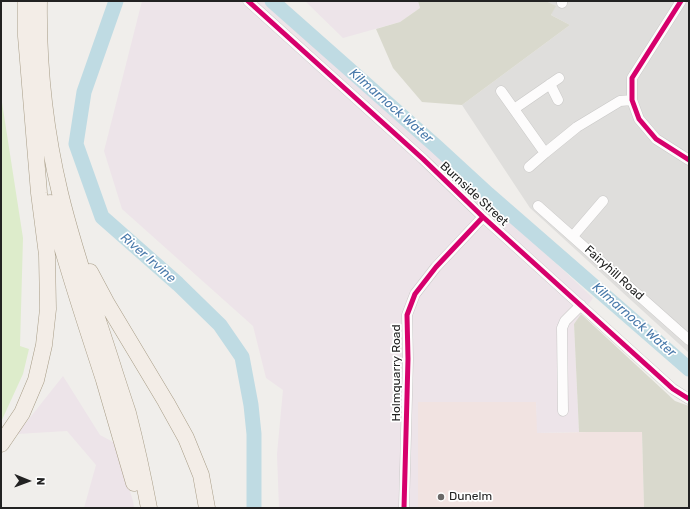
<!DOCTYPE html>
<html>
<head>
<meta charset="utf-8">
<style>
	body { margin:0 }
	#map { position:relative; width:690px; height:509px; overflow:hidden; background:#f0eeeb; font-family:Rubik,sans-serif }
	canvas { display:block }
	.frame { position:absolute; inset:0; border:2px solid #222; pointer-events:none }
	.north { position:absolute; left:8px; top:461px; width:40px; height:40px; -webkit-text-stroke:3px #fff; paint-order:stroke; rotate:91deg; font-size:11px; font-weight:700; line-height:16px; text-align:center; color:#222 }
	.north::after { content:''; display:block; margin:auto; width:14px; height:18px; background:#222; clip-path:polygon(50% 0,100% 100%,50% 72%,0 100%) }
</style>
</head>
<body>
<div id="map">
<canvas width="690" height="509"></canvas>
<div class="frame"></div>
<div class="north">N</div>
</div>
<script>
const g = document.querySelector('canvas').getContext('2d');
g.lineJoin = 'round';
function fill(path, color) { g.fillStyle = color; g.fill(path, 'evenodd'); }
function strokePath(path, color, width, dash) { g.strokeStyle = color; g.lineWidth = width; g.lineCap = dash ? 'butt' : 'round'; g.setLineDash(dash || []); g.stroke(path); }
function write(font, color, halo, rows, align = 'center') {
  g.font = font + ' Rubik,sans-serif'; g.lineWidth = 3.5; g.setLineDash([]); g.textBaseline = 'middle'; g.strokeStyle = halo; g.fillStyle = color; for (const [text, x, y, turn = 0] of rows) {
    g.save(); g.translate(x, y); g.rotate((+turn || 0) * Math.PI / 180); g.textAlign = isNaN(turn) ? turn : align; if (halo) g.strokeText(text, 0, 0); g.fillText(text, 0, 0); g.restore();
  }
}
const residential = new Path2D(`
	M546,1H689V353L530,208L462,105L570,25L551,15L555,6Z`);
const commercial = new Path2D(`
	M418,402H536L538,433L642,431L644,508H418Z`);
const industrial = new Path2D(`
	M142,1H277L593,298L574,324L579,432L537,433L536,402H418V508H279L277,454L283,390L266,378L253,326L122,209L104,151Z
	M305,1H418L420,8L400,22L343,38Z
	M63,376L100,435L115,443L133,501L134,508H84L96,465L67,431L17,434Z`);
const construction = new Path2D(`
	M418,1H546L556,6L551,15L570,25L462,105L422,102L393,68L376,29L400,22L420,8Z
	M581,314L675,401L689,406V508H644L642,432H579L574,324Z`);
const grass = new Path2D(`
	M1,96L23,238L20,346L29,349L23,374L1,422Z`);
const river = new Path2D(`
	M116,1L84,92L76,144L102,217L178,284L220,325L242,357L251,405L254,434V508
	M272,1L437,147L488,194L689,369`);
const minor = new Path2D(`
	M248,1L423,159L483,217L673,389L689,399
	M681,1L632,78V100L639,119L656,139L689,160
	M562,3V1
	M550,84L558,100
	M501,91L545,153
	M514,109L559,78
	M529,167L545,153L577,127L620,101L632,100
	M538,206L689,340
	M573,236L603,201
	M563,411L562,328L565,321L581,305
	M404,508L408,359L407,315L415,294L436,267L483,217`);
const primary = new Path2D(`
	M39,1C38,66 45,130 60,193C74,252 95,310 113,367C118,383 123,398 128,413C136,444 143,476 149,508
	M50,203C65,263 85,321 104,380C114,414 124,449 134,483
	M90,272L106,302L166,402L186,438L201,475L207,508
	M1,444L22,413L36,380L44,345L48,309L47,255L39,193L26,36V1`);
const cycleway = new Path2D(`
	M248,1L423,159L483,217L673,389L689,399
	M681,1L632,78V100L639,119L656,139L689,160
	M404,508L408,359L407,315L415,294L436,267L483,217`);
const markers = [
	[441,497,4,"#6a6968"]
];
const streetNames = [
	["Burnside Street",474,194,43],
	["Fairyhill Road",614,273,42],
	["Holmquarry Road",397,373,-90]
];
const poiNames = [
	["Dunelm",449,497]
];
const waterNames = [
	["Kilmarnock Water",391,106,41],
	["River Irvine",148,258,41],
	["Kilmarnock Water",634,320,41]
];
fill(residential, '#dfdedc');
fill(commercial, '#f1e3e1');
fill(industrial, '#ede4e9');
fill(construction, '#d9d9cd');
fill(grass, '#ddeccb');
strokePath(river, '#bfdbe3', 15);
strokePath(minor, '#c9c8c7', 11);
strokePath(primary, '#a79c86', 17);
strokePath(minor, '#fdfcfc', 10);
strokePath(primary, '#f3ede7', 16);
strokePath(cycleway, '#d6006c', 5);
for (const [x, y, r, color] of markers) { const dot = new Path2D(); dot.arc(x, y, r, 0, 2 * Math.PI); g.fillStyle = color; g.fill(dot); strokePath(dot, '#fff', 1.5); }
write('12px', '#222', '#fff', streetNames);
write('12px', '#222', '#fff', poiNames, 'left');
write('italic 13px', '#4a7aab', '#fff', waterNames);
</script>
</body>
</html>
